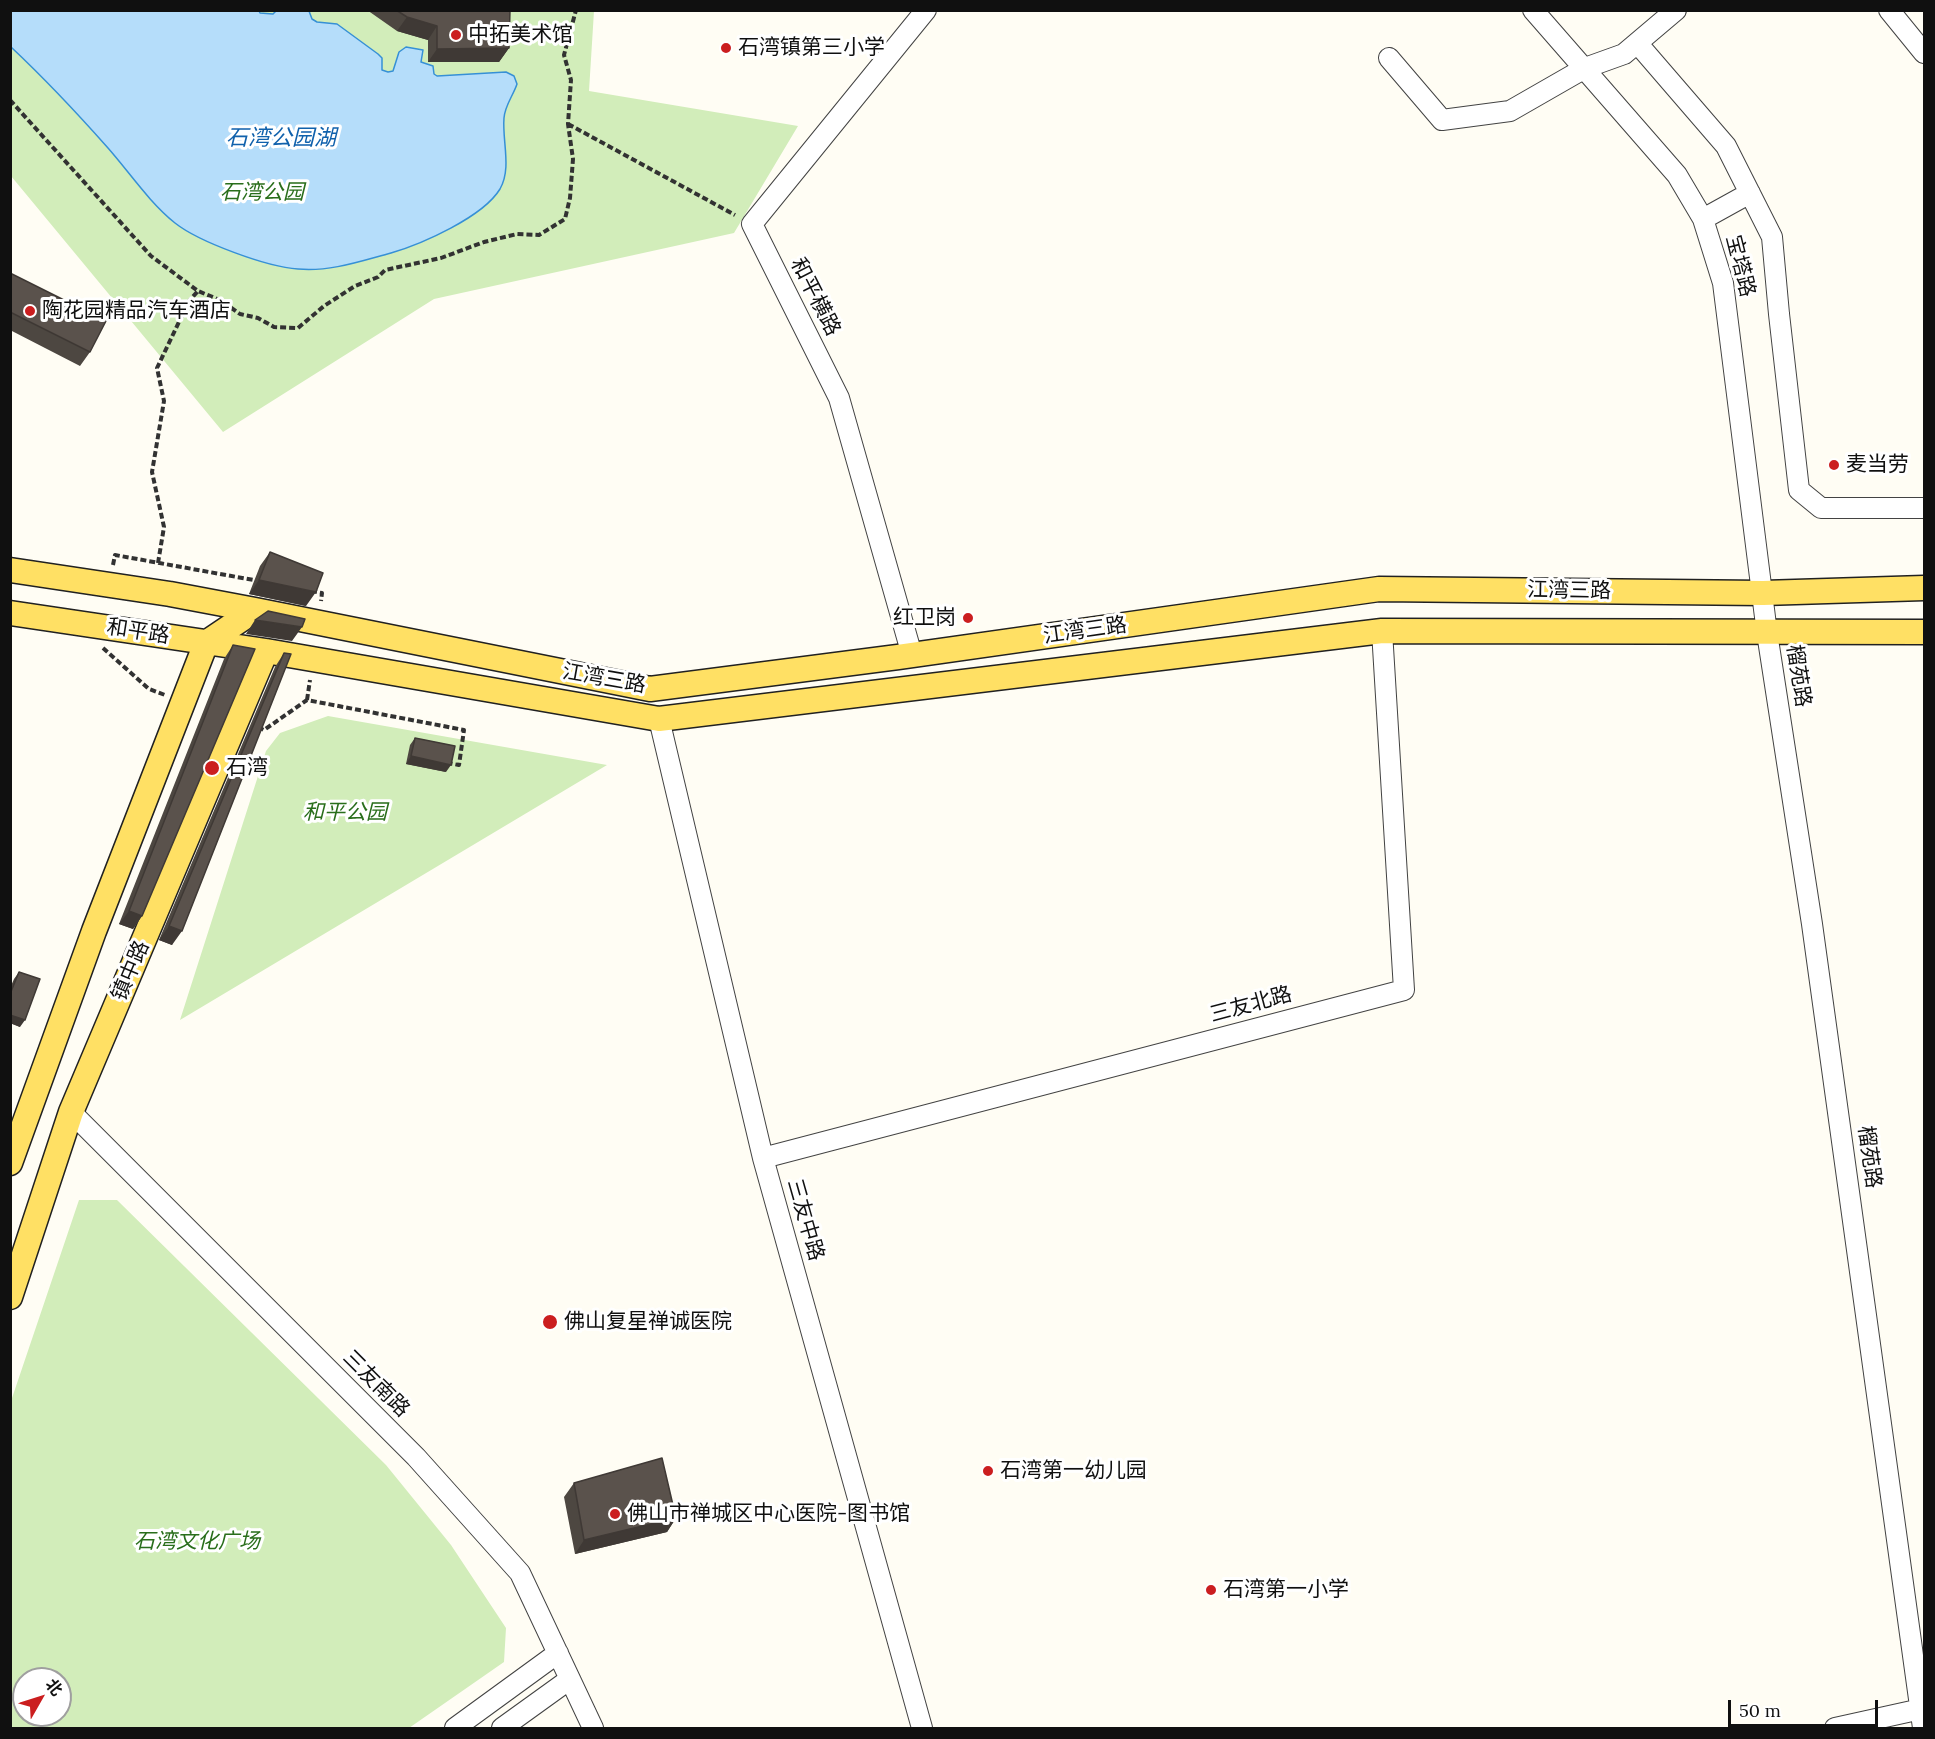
<!DOCTYPE html>
<html>
<head>
<meta charset="utf-8">
<style>
	body { margin:0 }
	#map { position:relative; width:1935px; height:1739px; overflow:hidden; background:#fffdf4; font-family:Lora,"Noto Sans SC",serif }
	canvas { display:block }
	.frame { position:absolute; inset:0; border:12px solid #101010; pointer-events:none }
	.north { position:absolute; left:12px; top:1667px; width:60px; height:60px; box-sizing:border-box; background:#fff; border:2px solid #9f9f9f; border-radius:50%; rotate:51deg; font-size:16px; font-weight:700; line-height:24px; text-align:center; color:#101010 }
	.north::after { content:''; display:block; margin:auto; width:21px; height:27px; background:#cb1e1f; clip-path:polygon(50% 0,100% 100%,50% 72%,0 100%) }
	.scale { position:absolute; left:1728px; top:1700px; width:150px; height:27px; box-sizing:border-box; border:3px solid #101010; border-top:0; padding-left:8px; font-size:18px; line-height:21px; white-space:nowrap; color:#101010; -webkit-text-stroke:4px #fff; paint-order:stroke }
</style>
</head>
<body>
<div id="map">
<canvas width="1935" height="1739"></canvas>
<div class="frame"></div>
<div class="north">北</div>
<div class="scale">50 m</div>
</div>
<script>
const g = document.querySelector('canvas').getContext('2d');
g.lineJoin = 'round';
function fill(path, color) { g.fillStyle = color; g.fill(path, 'evenodd'); }
function strokePath(path, color, width, dash) { g.strokeStyle = color; g.lineWidth = width; g.lineCap = dash ? 'butt' : 'round'; g.setLineDash(dash || []); g.stroke(path); }
function write(font, color, halo, rows, align = 'center') {
  g.font = font + ' Lora,"Noto Sans SC",serif'; g.lineWidth = 6; g.setLineDash([]); g.textBaseline = 'middle'; g.strokeStyle = halo; g.fillStyle = color; for (const [text, x, y, turn = 0] of rows) {
    g.save(); g.translate(x, y); g.rotate((+turn || 0) * Math.PI / 180); g.textAlign = isNaN(turn) ? turn : align; if (halo) g.strokeText(text, 0, 0); g.fillText(text, 0, 0); g.restore();
  }
}
const green = new Path2D(`
	M10,11H594L589,91L798,126L734,233L434,299L223,432L11,176Z
	M328,716L607,765L180,1020L266,751L280,733Z
	M79,1200H117L386,1465L451,1545L506,1628L504,1662L409,1728H11V1401ZM24,1679H60V1715H24Z`);
const water = new Path2D(`
	M259,11L260,13L273,14L276,11H309L312,19L317,22L337,24L378,54L382,58V70L388,72L393,71L399,52L406,47L423,50L421,62L433,66L434,74L437,76L506,72L514,76L517,84C513,96 505,105 504,118C502,141 512,168 500,189C483,217 422,244 391,253C361,261 330,272 298,269C267,267 199,242 175,223C149,202 130,173 108,148C77,113 45,79 11,47V11Z`);
const path = new Path2D(`
	M10,100L151,256L198,291L222,301L240,314L258,318L274,327L298,328L324,306L355,286L378,277L385,270L441,258L484,242L517,234L539,235L565,219L570,198L573,159L568,124L571,80L564,55L576,10
	M568,124L735,215
	M158,563L164,527L152,472L164,401L157,368L189,301L198,291
	M113,565L115,555L259,581
	M311,591L322,593L321,601
	M103,648L149,689L165,695
	M307,700L310,680
	M258,727L264,730L307,700L464,730L459,765L448,763`);
const minor = new Path2D(`
	M1533,10L1677,175L1703,219L1723,283L1767,633L1812,924L1923,1728
	M1889,10L1924,53
	M1638,44L1726,146L1772,237L1779,314L1799,490L1821,508H1924
	M1389,58L1442,120L1510,111L1585,68L1624,54L1676,10
	M1703,219L1750,193
	M912,655L839,398L752,224L926,10
	M659,719L763,1158L922,1728
	M71,1112L416,1457L520,1573L593,1728
	M763,1158L1404,990L1382,631
	M455,1728L558,1653
	M502,1728L570,1679
	M1835,1728L1921,1709`);
const major = new Path2D(`
	M10,570L170,594L255,610L650,689L898,657L1379,589L1763,593L1924,588
	M10,613L266,651L659,719L1382,631L1924,632
	M206,643L255,610
	M10,1163L94,931L206,643
	M10,1297L71,1112L266,651`);
const wall = new Path2D(`
	M367,10H510L509,48L499,62H428V40L397,31Z
	M10,273L90,352L80,366L10,330Z
	M270,552L306,606L249,594L260,566Z
	M233,645L142,916L133,929L119,924L224,659Z
	M284,653L172,945L159,940L275,667Z
	M415,738L446,772L406,764L410,745Z
	M19,972L20,1027L10,1023V988L14,979Z
	M574,1483L676,1518L667,1532L575,1554L564,1497Z`);
const shadedWall = new Path2D(`
	M407,17L437,26L428,40L397,31Z
	M509,48L499,62H428L437,49Z
	M259,580L316,592L306,606L249,594Z
	M255,620L302,627L292,641L246,634Z
	M411,756L451,765L446,772L406,764Z
	M129,911L142,916L133,929L119,924Z
	M169,926L182,931L172,945L159,940Z
	M10,1015L25,1020L20,1027L10,1023Z
	M676,1518L667,1532L575,1554L584,1540Z`);
const building = new Path2D(`
	M396,10H510L509,48L437,49V26L407,17Z
	M10,273L106,321L90,352L10,312Z
	M270,552L323,573L316,592L259,580Z
	M268,611L305,619L302,627L255,620Z
	M233,645L255,649L142,916L129,911Z
	M284,653L291,654L182,931L169,926Z
	M415,738L455,746L451,765L411,756Z
	M19,972L40,979L25,1020L10,1015V994Z
	M662,1458L676,1518L584,1540L574,1483Z`);
const markers = [
	[456,35,6,"#cb1e1f"],
	[726,48,6,"#cb1e1f"],
	[30,311,6,"#cb1e1f"],
	[1834,465,6,"#cb1e1f"],
	[968,618,6,"#cb1e1f"],
	[212,768,8,"#cb1e1f"],
	[550,1322,8,"#cb1e1f"],
	[988,1471,6,"#cb1e1f"],
	[615,1514,6,"#cb1e1f"],
	[1211,1590,6,"#cb1e1f"]
];
const poiNames = [
	["中拓美术馆",468,35],
	["石湾镇第三小学",738,48],
	["陶花园精品汽车酒店",42,311],
	["麦当劳",1846,465],
	["红卫岗",956,618,"right"],
	["石湾",226,768],
	["佛山复星禅诚医院",564,1322],
	["石湾第一幼儿园",1000,1471],
	["佛山市禅城区中心医院-图书馆",627,1514],
	["石湾第一小学",1223,1590]
];
const parkNames = [
	["石湾公园",262,193],
	["和平公园",345,813],
	["石湾文化广场",197,1542]
];
const streetNames = [
	["宝塔路",1740,266,76],
	["和平横路",815,297,63],
	["江湾三路",1569,591,1],
	["江湾三路",1085,631,-8],
	["和平路",138,632,9],
	["榴苑路",1798,676,81],
	["江湾三路",604,679,10],
	["镇中路",131,971,-67],
	["三友北路",1251,1005,-15],
	["榴苑路",1869,1157,82],
	["三友中路",805,1220,74],
	["三友南路",376,1384,45]
];
const waterNames = [
	["石湾公园湖",281,139]
];
fill(green, '#d2edba');
fill(water, '#b5ddfa');
strokePath(water, '#3690d6', 1.5);
strokePath(minor, '#434343', 22);
strokePath(major, '#212121', 27);
strokePath(path, '#323232', 4, [6, 3]);
strokePath(minor, '#fff', 20);
strokePath(major, '#ffe064', 24);
fill(wall, '#4d4741');
fill(shadedWall, '#3f3935');
fill(building, '#5a524c');
strokePath(building, '#3f3935', 1.5);
for (const [x, y, r, color] of markers) { const dot = new Path2D(); dot.arc(x, y, r, 0, 2 * Math.PI); g.fillStyle = color; g.fill(dot); strokePath(dot, '#fff', 2); }
write('21px', '#101010', '#fff', poiNames, 'left');
write('italic 21px', '#296e1b', '#fff', parkNames);
write('21px', '#101010', '#fff', streetNames);
write('italic 22px', '#1061ac', '#fff', waterNames);
</script>
</body>
</html>
